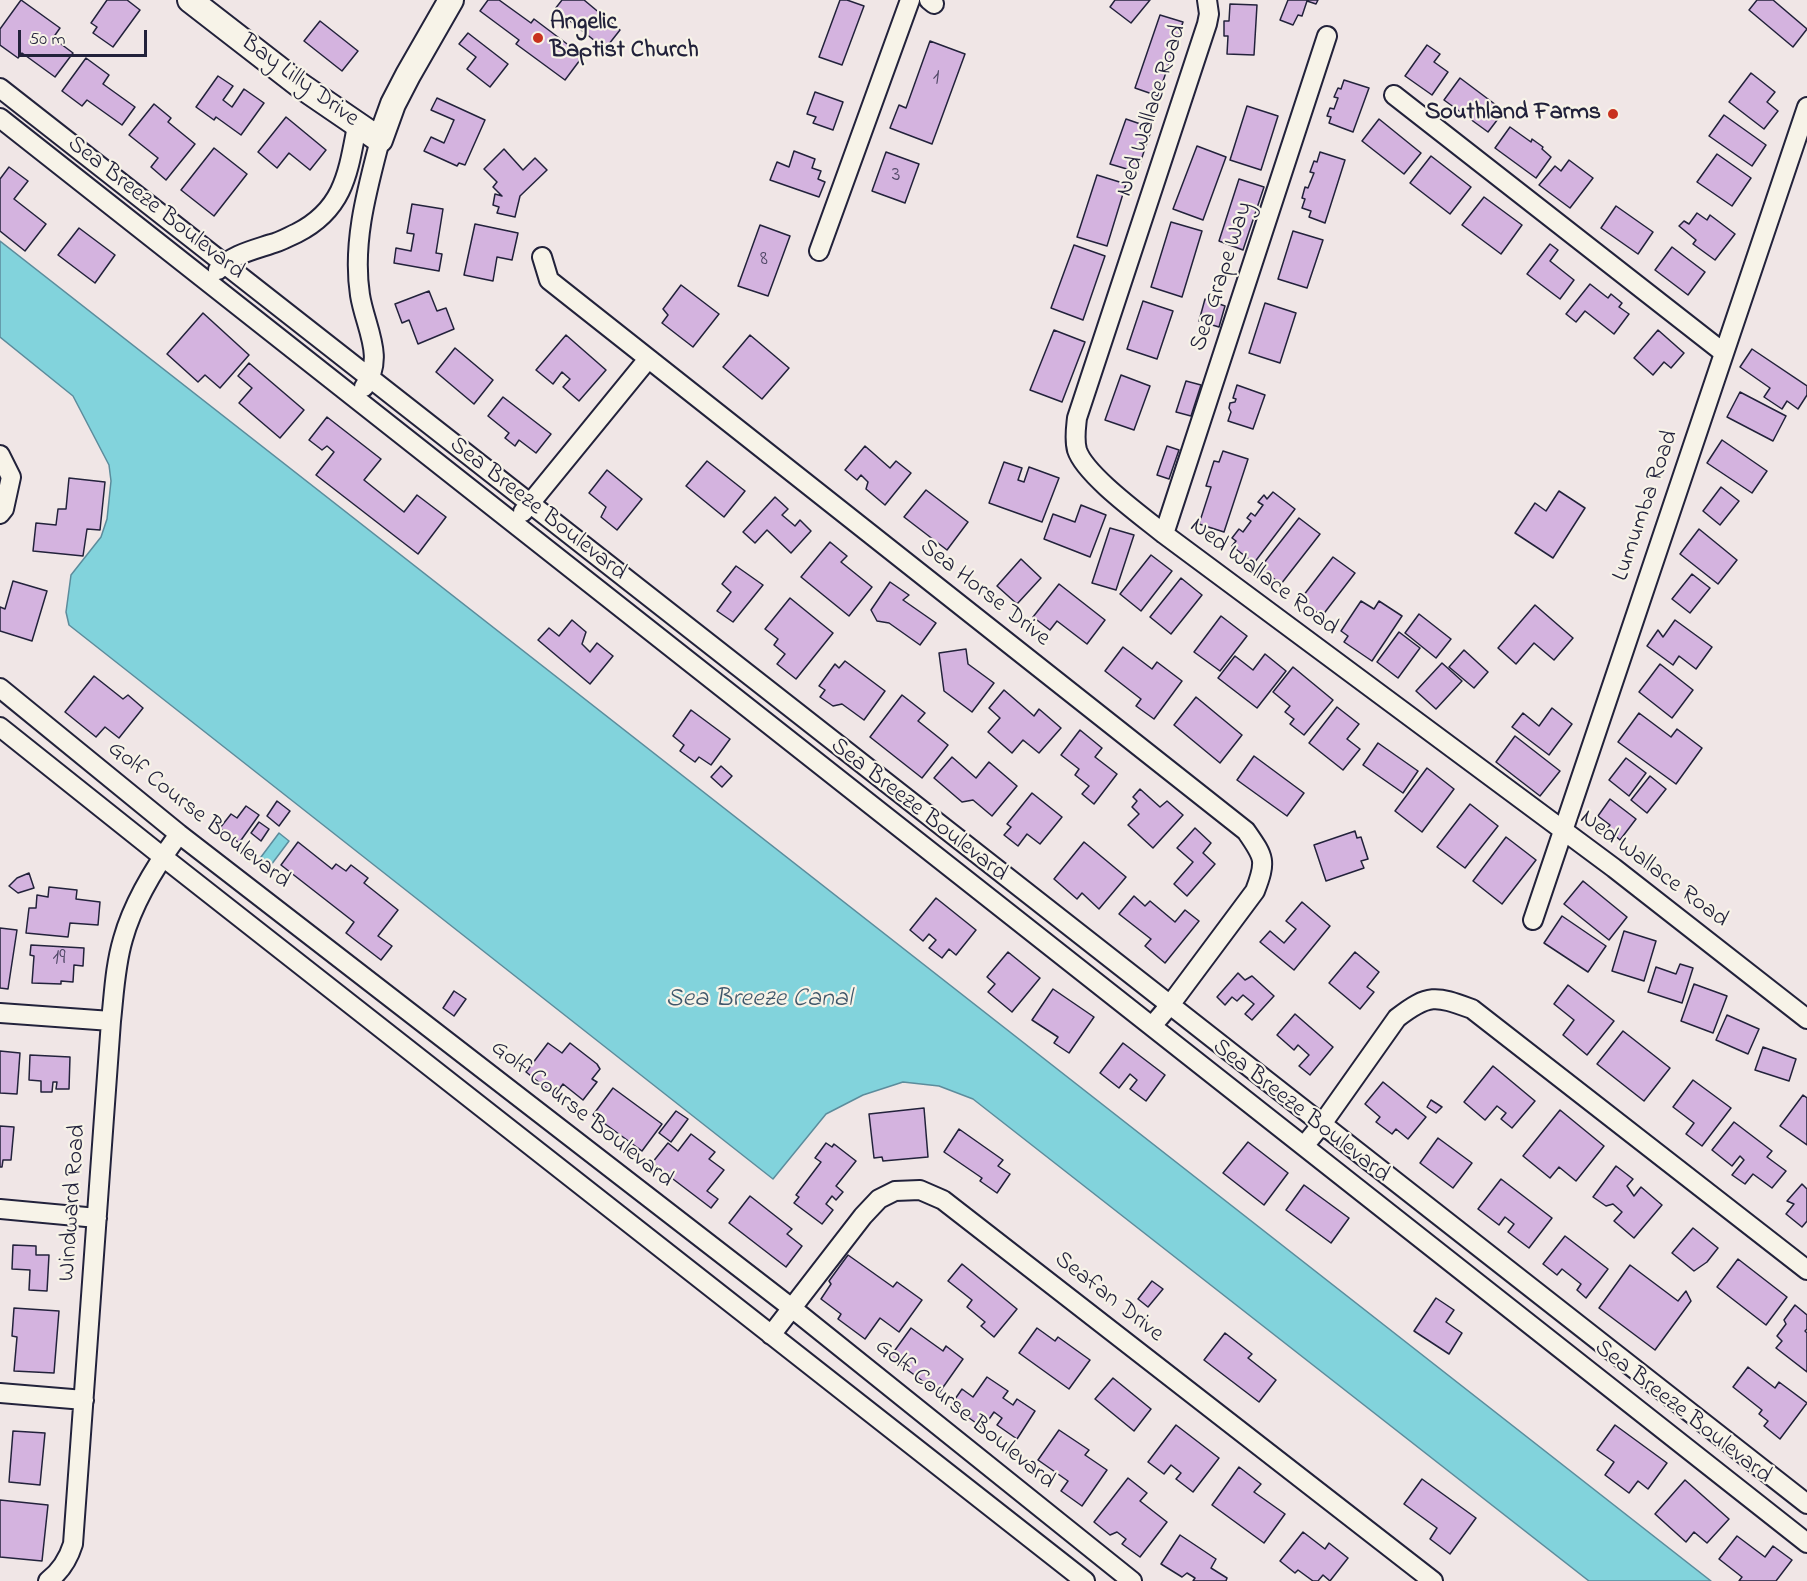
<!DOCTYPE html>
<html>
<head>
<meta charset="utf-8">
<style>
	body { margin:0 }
	#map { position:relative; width:1807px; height:1581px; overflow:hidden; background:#f0e6e6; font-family:"Indie Flower",sans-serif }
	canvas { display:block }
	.scale { position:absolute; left:18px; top:30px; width:129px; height:27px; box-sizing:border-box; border:3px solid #22223b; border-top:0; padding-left:8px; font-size:18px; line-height:21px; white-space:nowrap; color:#22223b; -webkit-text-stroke:4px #f7f3e8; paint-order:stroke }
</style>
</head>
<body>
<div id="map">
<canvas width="1807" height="1581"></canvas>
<div class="scale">50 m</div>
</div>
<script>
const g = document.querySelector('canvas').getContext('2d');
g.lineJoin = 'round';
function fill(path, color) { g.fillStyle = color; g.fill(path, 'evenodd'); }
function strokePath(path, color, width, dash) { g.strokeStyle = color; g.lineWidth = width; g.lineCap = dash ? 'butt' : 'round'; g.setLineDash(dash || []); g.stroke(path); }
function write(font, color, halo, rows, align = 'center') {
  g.font = font + ' "Indie Flower",sans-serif'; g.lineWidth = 4.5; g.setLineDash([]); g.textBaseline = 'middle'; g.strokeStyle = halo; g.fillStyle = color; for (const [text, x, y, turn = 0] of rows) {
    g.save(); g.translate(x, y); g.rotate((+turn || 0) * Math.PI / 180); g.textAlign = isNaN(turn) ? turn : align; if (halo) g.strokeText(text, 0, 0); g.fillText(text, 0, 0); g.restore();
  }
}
const water = new Path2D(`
	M0,241L1711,1581H1589L973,1099L939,1086L903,1082L863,1095L826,1114L773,1179L69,625L66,612L71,575L101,537L107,519L111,481L109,465L73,396L0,337Z
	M279,833L289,841L271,865L261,857Z`);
const building = new Path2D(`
	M21,0L60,28L53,38L73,53L55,77L22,53L18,58L0,45V29Z
	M107,0H127L140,10L113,47L93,33L97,27L91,23Z
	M488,0H499L531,23L534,19L583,56L565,80L516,44L519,40L480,11Z
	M562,0H584L620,30L605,49L555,9Z
	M840,0H847L864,6L842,65L819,57Z
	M1115,0H1150L1131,23L1110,7Z
	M1288,0H1318L1316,4L1307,1L1302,16L1298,15L1293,25L1280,20Z
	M1757,0H1773L1807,29L1793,47L1749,10Z
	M1230,4L1257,5L1254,55L1227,54L1228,36H1224V21H1229Z
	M1160,15L1183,22L1158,96L1135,88Z
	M320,21L358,51L342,71L304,41Z
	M468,33L508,64L490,87L467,69L476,57L459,44Z
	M930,41L965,54L932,144L890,128L899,105L906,108Z
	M1427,45L1440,54L1434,62L1448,72L1432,95L1405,76Z
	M86,58L109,75L103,84L135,107L122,125L87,100L82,106L62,91Z
	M1751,73L1775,92L1767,102L1778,111L1764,129L1729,102Z
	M218,76L233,86L223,100L232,107L244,89L264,103L241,135L216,117L214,120L196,107Z
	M1460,78L1504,111L1488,132L1444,100Z
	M1344,80L1369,88L1353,132L1329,123L1331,117L1327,116L1330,108L1334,109L1338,98L1334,97L1338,88L1341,89Z
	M815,92L843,102L833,130L813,123L816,117L807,114Z
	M437,98L485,120L465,165L459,163L457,166L424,151L431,137L444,143L454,120L431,110Z
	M154,104L171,118L168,122L195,144L166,180L151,167L158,158L129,135Z
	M1247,106L1278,116L1261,170L1230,160Z
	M1724,115L1766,145L1752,166L1709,136Z
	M286,117L326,150L310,170L289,153L277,168L258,152Z
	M1126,119L1152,128L1137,172L1110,164Z
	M1379,119L1421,153L1404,174L1362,141Z
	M1510,127L1531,142L1532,139L1543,147L1542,149L1551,157L1536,178L1495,148Z
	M1197,146L1226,157L1203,220L1173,209Z
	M214,148L247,174L214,216L181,190Z
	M504,149L523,170L535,158L547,170L520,196L515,217L497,213L499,207L493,205L495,194L502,196L493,187L497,182L484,169Z
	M794,151L815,159L812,168L821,171L818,179L825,182L819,197L770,180L777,162L789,167Z
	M886,152L919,164L905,203L872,191Z
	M1320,152L1345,160L1325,223L1309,217L1311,211L1302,208L1305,199L1302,198L1305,187L1308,188L1314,173L1310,172L1314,161L1317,162Z
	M1717,154L1751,178L1732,206L1697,182Z
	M1431,156L1471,187L1450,214L1410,183Z
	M1569,160L1593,178L1570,208L1539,185L1555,166L1561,171Z
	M9,167L28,181L14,199L46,224L25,251L0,231V179Z
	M1097,175L1126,184L1107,246L1077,237Z
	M1239,179L1264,187L1243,250L1219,241Z
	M1484,197L1522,225L1501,254L1462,225Z
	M412,204L443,209L436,253L442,254L439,271L394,263L396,248L411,251L414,234L407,233Z
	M1616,206L1653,232L1638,254L1601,228Z
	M1697,213L1707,220L1710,215L1735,234L1715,260L1693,244L1696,240L1679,226L1684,221L1689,224Z
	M1171,222L1202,231L1182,297L1151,287Z
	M475,224L518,233L512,260L497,257L493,281L464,275Z
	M760,225L790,236L768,296L738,286Z
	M79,228L115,255L95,283L58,255Z
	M1293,231L1323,240L1307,288L1278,279Z
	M1550,244L1558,250L1550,261L1574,280L1560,299L1527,274Z
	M1074,245L1105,256L1083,320L1051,308Z
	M1672,247L1705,272L1688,295L1655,270Z
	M1590,284L1608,298L1611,294L1622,303L1619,307L1629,314L1614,334L1585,311L1576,322L1566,314Z
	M681,285L719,314L693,347L662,323L668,315L663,309Z
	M429,291L437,311L446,308L454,329L418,344L409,320L402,323L395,304Z
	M1205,299L1225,306L1219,327L1199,321Z
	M1143,301L1173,311L1157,359L1127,349Z
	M1265,303L1296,313L1280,363L1249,353Z
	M203,313L249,355L220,388L205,375L198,382L167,354Z
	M1054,330L1085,342L1062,402L1030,390Z
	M1658,330L1684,353L1671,368L1664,362L1653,375L1634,358Z
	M566,335L606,370L579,401L563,387L570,379L562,372L553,384L536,370Z
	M750,335L789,368L762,399L723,367Z
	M455,348L493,380L474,404L436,372Z
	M1752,349L1807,386V395L1798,409L1787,401L1782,409L1764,397L1770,388L1740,367Z
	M249,363L304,410L280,438L239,403L252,388L238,376Z
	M1121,375L1150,386L1134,430L1105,420Z
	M1186,381L1201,385L1191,416L1176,412Z
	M1237,385L1265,395L1253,429L1228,421L1231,412L1229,408L1230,403L1235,402L1236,399L1233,398Z
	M1740,392L1786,416L1773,441L1727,417Z
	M503,397L551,434L536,453L519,440L515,446L505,438L509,433L488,416Z
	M327,417L381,459L364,480L404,512L417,495L446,517L418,554L316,475L334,452L327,446L322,450L309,440Z
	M1722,440L1767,471L1752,493L1707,463Z
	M865,446L890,468L896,461L911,473L885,505L866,489L868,482L861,475L857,480L845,470Z
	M1167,446L1179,450L1169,479L1157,475Z
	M1223,451L1248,459L1224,532L1199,524L1211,487L1206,486L1214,461L1219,462Z
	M707,461L745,491L724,517L686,486Z
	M1004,462L1022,468L1018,480L1024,482L1029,467L1059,478L1042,522L989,503Z
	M607,470L642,499L617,530L601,517L606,507L589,493Z
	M69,478L105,482L100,530L87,529L83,556L33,551L36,523L56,525L58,509H66Z
	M1721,487L1739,501L1720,525L1703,511Z
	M926,490L968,522L947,550L904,517Z
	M1559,491L1585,508L1553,558L1515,533L1535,503L1546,511Z
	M1273,492L1295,509L1254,563L1232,546L1236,541L1232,538L1239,529L1243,532L1251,521L1247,518L1251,513L1255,516L1263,505L1258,502L1264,495L1267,499Z
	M775,497L788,509L782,515L795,526L800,520L811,531L791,553L767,530L755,543L743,532Z
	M1081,505L1106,515L1090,557L1044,539L1053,514L1075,522Z
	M1299,518L1320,534L1281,584L1260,568Z
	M1110,528L1134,535L1116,590L1092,583Z
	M1699,529L1737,560L1718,584L1680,554Z
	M830,542L847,556L841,562L872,587L849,616L801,577Z
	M1151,555L1172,571L1141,611L1120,594Z
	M1333,557L1355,573L1322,616L1300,600Z
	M1021,559L1041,578L1017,604L997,586Z
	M736,566L763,585L733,622L717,611L731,592L722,584Z
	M1692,574L1710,588L1690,613L1672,599Z
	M1181,578L1202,595L1171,634L1150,617Z
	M13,581L47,591L32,641L0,631V607L5,609Z
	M890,582L909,595L903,600L936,623L920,645L889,623L877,621L871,610Z
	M1059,584L1105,620L1087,644L1057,621L1050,630L1033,617Z
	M790,598L833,633L796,679L777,664L785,654L774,645L778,639L765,629Z
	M1361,601L1374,609L1379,601L1402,616L1372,661L1344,642L1348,636L1341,631Z
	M1535,605L1573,638L1554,660L1534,643L1516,664L1498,648Z
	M1419,614L1451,639L1436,658L1405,633Z
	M1221,616L1247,636L1220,671L1194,652Z
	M572,620L586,632L582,644L590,652L597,643L613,656L590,684L538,640L549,628L559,636Z
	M1675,620L1712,647L1696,669L1679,656L1673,665L1647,646L1658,630L1663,637Z
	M1399,632L1420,648L1398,678L1377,662Z
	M1123,647L1152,669L1157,662L1182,681L1154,719L1136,706L1141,699L1105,671Z
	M966,649L968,664L994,683L972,712L944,691L939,653Z
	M1464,650L1488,672L1474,688L1449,667Z
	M1265,654L1286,671L1257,708L1218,678L1235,656L1253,670Z
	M845,661L885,691L864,720L842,704L833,706L820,697L825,690L819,686L835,664L839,668Z
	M1442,663L1462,681L1436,709L1416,691Z
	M1660,664L1693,690L1672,718L1639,692Z
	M1293,667L1333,700L1304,735L1290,724L1294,719L1285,712L1290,706L1273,692Z
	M94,676L123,699L128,695L143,708L119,738L105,727L96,737L65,712Z
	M1004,690L1034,716L1039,709L1061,728L1039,753L1023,740L1012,753L988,732L1000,718L989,708Z
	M902,695L925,713L918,721L948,745L922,778L870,737Z
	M1196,697L1242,735L1220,763L1174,725Z
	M1337,707L1359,724L1347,739L1360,749L1343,770L1309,743Z
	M1552,708L1572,724L1549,755L1512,727L1523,713L1539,726Z
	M691,710L730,739L711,765L699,757L695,762L680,751L684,745L673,736Z
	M1639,713L1671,737L1677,729L1702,748L1676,784L1618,742Z
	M1080,730L1102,748L1095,757L1117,774L1094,804L1082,794L1089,786L1075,775L1079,769L1061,755Z
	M1515,736L1560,771L1540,796L1496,762Z
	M1378,743L1418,771L1403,793L1363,765Z
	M1254,756L1304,793L1287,816L1237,780Z
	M952,757L976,778L989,762L1017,786L992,816L973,800L962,802L934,778Z
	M1626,758L1646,773L1629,796L1609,780Z
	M721,766L732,776L722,787L711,777Z
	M1427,768L1454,789L1422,832L1395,811Z
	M1650,776L1666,789L1647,813L1631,800Z
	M1140,789L1160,807L1167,801L1183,815L1153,848L1128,825L1139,814L1132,807L1137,801L1133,797Z
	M1032,793L1062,817L1040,844L1027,834L1018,846L1004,835L1011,827L1007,824Z
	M1610,799L1636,819L1620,840L1607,829L1610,825L1598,816Z
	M277,801L290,811L279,826L267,816Z
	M1470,804L1498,826L1465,868L1437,847Z
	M246,806L259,815L239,843L220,828L231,814L237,818Z
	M259,822L269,829L261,841L251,833Z
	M1195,828L1211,843L1203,853L1215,864L1187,896L1174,884L1193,862L1177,848Z
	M1355,831L1357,838L1361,837L1368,859L1361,861L1364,868L1326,881L1314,845Z
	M1506,837L1536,860L1502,904L1473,881Z
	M298,842L332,869L336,864L346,871L351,865L368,878L364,883L398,910L378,936L392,946L381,960L346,933L354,922L281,865Z
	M1084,842L1126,877L1099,909L1082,893L1077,899L1054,879Z
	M29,873L34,888L18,893L9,886L17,878Z
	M1583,881L1627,917L1609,940L1564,904Z
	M49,887L77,890L76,899L100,902L98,925L70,923L68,937L26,933L29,908H36L37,895L48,897Z
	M1134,896L1145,906L1150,901L1175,922L1185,910L1199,921L1165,963L1145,946L1151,939L1119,914Z
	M936,898L976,930L956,955L949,949L942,958L929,948L936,940L929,934L923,941L910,930Z
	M1302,902L1330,926L1294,970L1260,942L1270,931L1284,943L1296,929L1286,921Z
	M1562,916L1606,946L1588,972L1544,943Z
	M0,928L17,930L8,989L0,988Z
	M1624,931L1656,941L1644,981L1612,971Z
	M31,945L84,948L83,966L74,965L73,982L61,981V984L32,983L34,956L30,955Z
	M1008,952L1040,978L1012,1012L988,992L995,984L987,977Z
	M1355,952L1379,972L1367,987L1374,992L1360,1009L1329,983Z
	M1680,964L1693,968L1682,1003L1648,992L1656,967L1676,974Z
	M1238,973L1245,980L1252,976L1274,996L1252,1020L1245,1014L1254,1004L1243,995L1237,1001L1232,997L1225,1005L1217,997Z
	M1694,984L1727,996L1713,1033L1681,1021Z
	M1568,985L1614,1021L1587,1055L1563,1035L1574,1020L1554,1004Z
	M1053,989L1094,1017L1069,1053L1054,1043L1058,1037L1032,1020Z
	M454,991L466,999L454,1016L443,1008Z
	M1295,1014L1333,1047L1310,1075L1299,1066L1309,1055L1298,1045L1294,1050L1277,1035Z
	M1727,1015L1759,1029L1748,1054L1716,1040Z
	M1623,1031L1670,1068L1644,1101L1597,1064Z
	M548,1043L562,1053L570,1043L597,1064L600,1069L592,1079L597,1082L583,1100L563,1084L555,1095L526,1072Z
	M1123,1043L1165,1075L1146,1101L1130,1089L1137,1080L1130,1074L1119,1088L1100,1073Z
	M1763,1047L1796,1059L1789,1081L1755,1070Z
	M0,1051L20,1053L17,1094L0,1093Z
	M30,1055L70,1057L69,1089H56L57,1082H53L52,1092H41V1081L29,1080Z
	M1493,1066L1535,1101L1512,1128L1501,1119L1506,1113L1497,1106L1485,1120L1464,1102Z
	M1693,1080L1731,1108L1702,1146L1686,1134L1694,1123L1673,1107Z
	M1383,1082L1426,1117L1408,1139L1396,1129L1392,1134L1376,1122L1380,1117L1365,1104Z
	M613,1088L662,1124L642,1151L593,1115Z
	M1803,1095L1807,1098V1145L1780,1126Z
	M1431,1100L1442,1107L1436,1113L1427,1107Z
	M924,1108L928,1157L883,1161L882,1157L874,1158L869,1114Z
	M1560,1110L1604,1146L1576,1181L1559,1167L1550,1178L1523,1156Z
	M676,1111L688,1119L671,1142L659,1133Z
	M1734,1122L1772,1151L1767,1157L1786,1171L1772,1188L1753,1174L1745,1184L1732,1175L1744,1160L1740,1156L1732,1166L1712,1150Z
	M0,1126L14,1127L11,1160H3L2,1167H0Z
	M959,1129L1003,1160L998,1166L1010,1174L997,1193L980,1181L982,1178L944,1152Z
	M691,1134L715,1152L709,1159L724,1170L707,1191L718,1199L711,1208L652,1163L668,1143L678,1151Z
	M1438,1138L1472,1163L1453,1188L1420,1163Z
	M1248,1142L1288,1173L1264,1205L1223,1173Z
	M826,1143L832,1147L834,1144L856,1161L836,1186L843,1192L836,1200L832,1196L826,1204L833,1210L822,1224L794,1203L799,1197L796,1195L821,1162L815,1158Z
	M1616,1166L1633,1179L1627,1186L1634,1196L1641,1187L1662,1205L1634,1238L1614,1221L1622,1212L1613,1204L1606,1206L1593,1197Z
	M1501,1179L1552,1218L1529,1248L1508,1232L1514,1224L1505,1217L1499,1225L1478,1209Z
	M1802,1184L1807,1189V1221L1802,1227L1786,1214L1794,1204L1787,1201Z
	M1304,1185L1349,1218L1331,1243L1286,1210Z
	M750,1196L792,1229L787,1234L802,1246L786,1267L729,1223Z
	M1693,1228L1718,1248L1707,1262L1694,1271L1672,1253Z
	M1565,1236L1608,1269L1586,1298L1577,1290L1581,1284L1562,1269L1557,1275L1543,1264Z
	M13,1245L36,1246V1255H49L47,1291L29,1290L30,1270L12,1269Z
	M848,1255L893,1287L897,1282L922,1300L899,1332L880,1318L865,1339L838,1319L841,1314L821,1299L831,1284L829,1281Z
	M1738,1259L1787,1297L1766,1325L1717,1287Z
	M962,1264L1017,1309L994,1337L981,1326L985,1322L967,1307L972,1300L948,1281Z
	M1630,1265L1678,1301L1686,1291L1691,1301L1655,1350L1599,1308Z
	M1152,1281L1163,1289L1148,1307L1138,1299Z
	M1436,1298L1454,1310L1446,1322L1462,1333L1449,1354L1414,1331Z
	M1795,1305L1807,1315V1329L1805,1331L1807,1333V1372L1776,1348L1782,1341L1777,1336L1786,1324L1784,1320Z
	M14,1308L59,1311L54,1373L14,1371L17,1337L12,1336Z
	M911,1328L943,1351L946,1346L963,1359L939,1393L890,1357Z
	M1037,1328L1055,1341L1058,1337L1090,1360L1069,1389L1019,1353Z
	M1225,1333L1252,1354L1248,1358L1276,1380L1259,1402L1204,1360Z
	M1748,1367L1775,1388L1779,1382L1807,1403L1780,1439L1764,1426L1768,1421L1759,1414L1762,1410L1733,1387Z
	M987,1377L1008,1391L1003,1398L1013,1405L1017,1399L1035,1411L1017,1439L997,1425L1002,1418L994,1412L983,1428L951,1405L962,1389L973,1397Z
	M1113,1378L1151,1409L1134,1431L1095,1399Z
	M1176,1425L1219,1458L1193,1492L1176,1479L1181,1473L1171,1465L1164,1474L1148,1462Z
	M1615,1425L1667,1463L1648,1489L1638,1481L1629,1493L1605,1475L1614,1462L1597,1450Z
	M1059,1430L1089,1450L1085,1455L1107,1470L1082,1506L1061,1491L1068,1481L1038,1460Z
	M13,1431L45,1433L40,1485L9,1482Z
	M1239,1467L1261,1484L1254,1492L1285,1514L1264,1543L1212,1505Z
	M1128,1478L1147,1493L1140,1501L1167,1522L1140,1557L1122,1544L1126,1539L1117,1532L1110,1535L1094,1522Z
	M1422,1479L1476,1518L1450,1554L1430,1539L1437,1528L1404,1504Z
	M1685,1480L1729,1519L1707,1543L1694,1532L1686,1542L1655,1514Z
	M0,1500L48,1505L42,1561L0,1557Z
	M1303,1532L1325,1549L1329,1543L1348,1558L1330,1581L1323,1575L1318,1581H1313L1298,1570L1295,1573L1280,1561Z
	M1180,1535L1216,1559L1211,1568L1227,1578L1226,1581H1193L1195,1578L1187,1573L1182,1577L1161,1564Z
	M1737,1536L1765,1557L1773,1546L1792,1560L1776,1581H1739L1742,1577L1719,1559Z`);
const minor = new Path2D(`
	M929,0L934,4
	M1207,0L1209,14L1207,24L1077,418C1076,428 1074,439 1077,450C1085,475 1142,516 1164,534L1614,868L1807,1019
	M0,88L1807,1504
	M1394,95L1724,353
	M0,118L1807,1543
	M819,251L910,0
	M542,257L549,280L1246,831C1264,857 1267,860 1255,891L1170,1005L1152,1026
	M218,270C231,255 253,250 271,244C280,242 288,237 297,233C344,209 348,173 357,126
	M364,387C386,358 365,327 360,295C352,243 367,190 380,140
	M0,455L11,477L4,509L0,514
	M523,512L648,359
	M1164,534L1327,36
	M0,688L179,834L793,1309L1132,1581
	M0,727L163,857L1085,1581
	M1533,920L1807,107
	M0,1013L111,1021
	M1304,1146L1322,1124L1397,1018C1429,993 1436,996 1472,1009L1807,1270
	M0,1209L97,1218
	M771,1335L863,1216L879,1199L895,1191L920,1190L943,1200L1433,1581
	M0,1393L84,1400
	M48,1581C61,1571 68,1560 73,1544L111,1021C114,994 115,966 123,939C133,903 157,864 179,834`);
const major = new Path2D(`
	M190,0L301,86L380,140L393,104L408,75L451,0`);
const markers = [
	[538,38,6,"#c8321e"],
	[1613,114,6,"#c8321e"]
];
const numberNames = [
	["1",936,80],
	["3",896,177],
	["8",764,261],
	["19",59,960]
];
const poiNames = [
	["Angelic",550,24],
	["Baptist Church",550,52],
	["Southland Farms",1601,114,"right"]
];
const streetNames = [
	["Bay Lilly Drive",299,82,36],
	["Ned Wallace Road",1153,111,-72],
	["Sea Breeze Boulevard",155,209,38],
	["Sea Grape Way",1223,277,-72],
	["Lumumba Road",1647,506,-71],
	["Sea Breeze Boulevard",537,510,38],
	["Ned Wallace Road",1263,578,37],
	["Sea Horse Drive",984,594,38],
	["Sea Breeze Boulevard",918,811,38],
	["Golf Course Boulevard",198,816,38],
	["Ned Wallace Road",1653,870,37],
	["Sea Breeze Boulevard",1300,1112,38],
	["Golf Course Boulevard",581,1115,38],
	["Windward Road",74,1203,-86],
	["Seafan Drive",1108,1298,38],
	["Sea Breeze Boulevard",1682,1413,38],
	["Golf Course Boulevard",964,1415,39]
];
const waterNames = [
	["Sea Breeze Canal",759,1001]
];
fill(water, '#82d3dc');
strokePath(water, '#5c8c9c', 1.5);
fill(building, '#d4b3df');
strokePath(building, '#22223b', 1.5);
strokePath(minor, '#22223b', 22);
strokePath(major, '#22223b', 28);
strokePath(minor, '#f7f3e8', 18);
strokePath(major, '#f7f3e8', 24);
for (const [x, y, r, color] of markers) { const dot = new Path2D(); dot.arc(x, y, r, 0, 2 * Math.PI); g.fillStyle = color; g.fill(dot); strokePath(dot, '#f7f3e8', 2); }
write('21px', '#4e4664', null, numberNames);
write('bold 24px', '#22223b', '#f7f3e8', poiNames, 'left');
write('24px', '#22223b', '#f7f3e8', streetNames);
write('italic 26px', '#3f576b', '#f7f3e8', waterNames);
</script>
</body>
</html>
